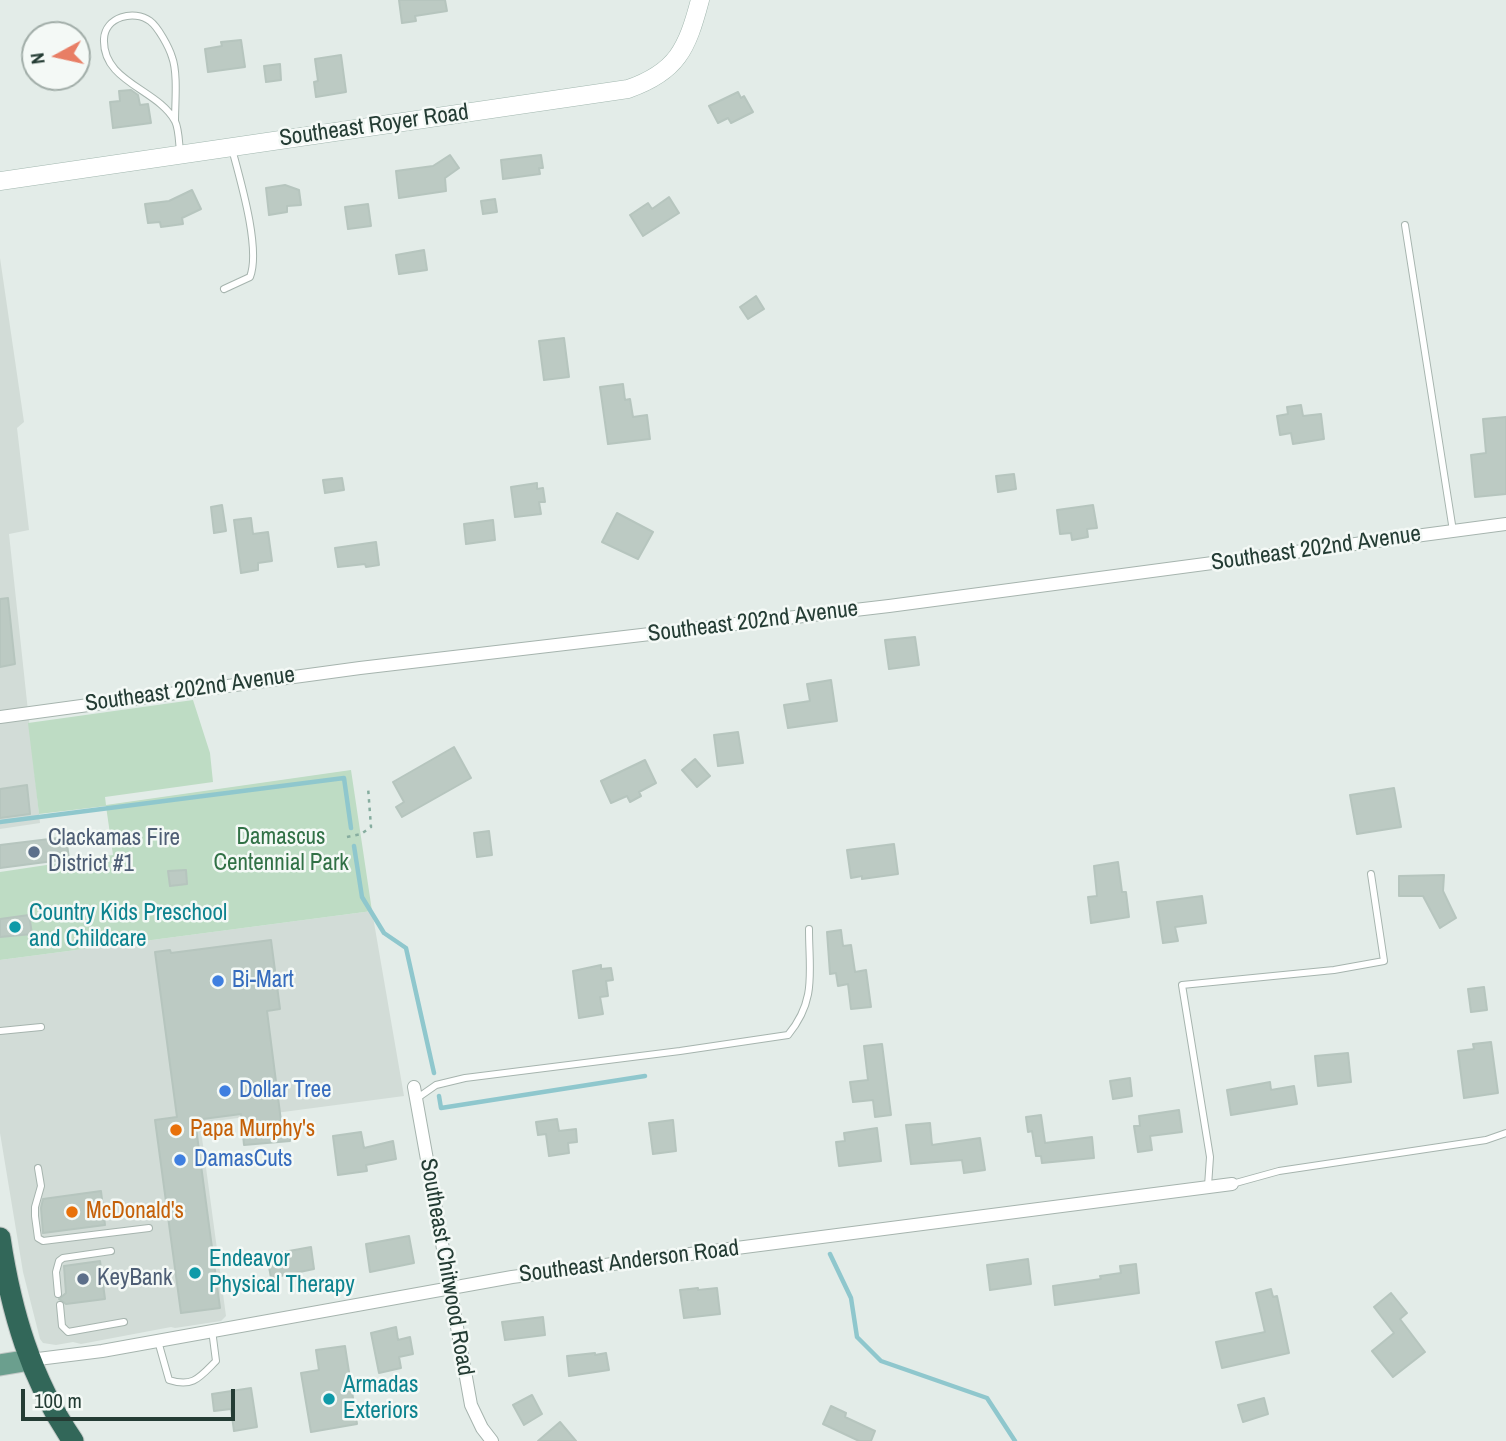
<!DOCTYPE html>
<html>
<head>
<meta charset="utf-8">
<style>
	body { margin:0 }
	#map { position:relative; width:1506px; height:1441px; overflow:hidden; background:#e3ece8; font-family:"Archivo Narrow",sans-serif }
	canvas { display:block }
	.north { position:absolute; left:21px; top:21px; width:70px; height:70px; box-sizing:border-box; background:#f4f9f6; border:2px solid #a1ada8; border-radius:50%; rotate:262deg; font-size:19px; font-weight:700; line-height:28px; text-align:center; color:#243c34 }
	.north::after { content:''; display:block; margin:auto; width:24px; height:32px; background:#e87e65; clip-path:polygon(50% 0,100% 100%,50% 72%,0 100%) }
	.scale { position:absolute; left:21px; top:1389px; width:214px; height:32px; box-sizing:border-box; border:4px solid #243c34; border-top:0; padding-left:9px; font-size:21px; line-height:24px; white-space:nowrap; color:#243c34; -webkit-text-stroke:5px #f4f9f6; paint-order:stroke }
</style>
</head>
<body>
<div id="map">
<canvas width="1506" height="1441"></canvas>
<div class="north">N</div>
<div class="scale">100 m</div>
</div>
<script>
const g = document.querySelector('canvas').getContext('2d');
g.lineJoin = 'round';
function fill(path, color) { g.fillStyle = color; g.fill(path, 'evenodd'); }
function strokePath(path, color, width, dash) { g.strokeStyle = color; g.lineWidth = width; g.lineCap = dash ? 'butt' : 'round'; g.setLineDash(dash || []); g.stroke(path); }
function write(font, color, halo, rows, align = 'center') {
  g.font = font + ' "Archivo Narrow",sans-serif'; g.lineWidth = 5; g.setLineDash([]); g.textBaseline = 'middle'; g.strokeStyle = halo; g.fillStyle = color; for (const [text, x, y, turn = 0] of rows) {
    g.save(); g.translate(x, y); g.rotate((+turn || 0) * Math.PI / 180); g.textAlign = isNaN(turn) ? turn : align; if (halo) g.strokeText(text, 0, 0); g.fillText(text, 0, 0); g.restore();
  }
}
const built = new Path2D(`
	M0,258L24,422L17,428L29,530L9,534L40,823L0,829Z
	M372,911L404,1096L200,1123L226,1316L221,1321L175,1328L171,1327L81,1344L73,1342L56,1345L43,1343L40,1339L23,1272L0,1133V960Z`);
const green = new Path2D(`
	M193,700L210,753L213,782L105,797L106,805L351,770L372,911L0,960V872L113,855L106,806L39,814L28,723Z`);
const stream = new Path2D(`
	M0,822L344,778L351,828
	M354,846L362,897L384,933L406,948L434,1073
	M439,1096L441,1108L645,1076
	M830,1254L851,1298L857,1337L881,1361L987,1398L1015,1441`);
const building = new Path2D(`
	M399,0H445L447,11L415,16L416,21L402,23Z
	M241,40L245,67L208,72L205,49L222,46L221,42Z
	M341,55L346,92L316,97L314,82L318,81L315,59Z
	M280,64L281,80L266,82L264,66Z
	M131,90L138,95L140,105L148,104L151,123L113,128L110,102L120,101L119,91Z
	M738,92L741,98L744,96L753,112L731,123L728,118L718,123L709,106Z
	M450,155L459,168L445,178L446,191L399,198L396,171L433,166Z
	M541,155L543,168H539L540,174L503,179L501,160Z
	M285,185L299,190L301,205L287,206V212L269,215L266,188Z
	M192,190L201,209L182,218L183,224L161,227L160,222L148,223L145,204L169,201Z
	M669,197L679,213L643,236L630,215L648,203L652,209Z
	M495,199L497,212L483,214L481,201Z
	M368,204L371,226L348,229L345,207Z
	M424,250L427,270L399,274L396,255Z
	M756,296L764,309L748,319L740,307Z
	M564,338L569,377L544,380L539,341Z
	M623,384L625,400L630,399L633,417L647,415L650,439L608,444L600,387Z
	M1301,405L1303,416L1321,414L1324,439L1293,444L1291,433L1280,435L1277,416L1288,414L1287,407Z
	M1506,417V494L1475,497L1471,455L1486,453L1483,419Z
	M1014,474L1016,489L998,492L996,476Z
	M342,478L344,490L325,493L323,480Z
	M537,483V489L543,488L545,502H539L541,514L515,517L511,487Z
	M222,505L226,531L214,533L211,507Z
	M1093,505L1097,528L1087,529L1088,537L1072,540L1071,533L1060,534L1057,510Z
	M617,513L653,532L638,559L602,542Z
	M251,518L253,534L268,532L272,561L258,563V570L241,573L234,520Z
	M493,520L495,540L466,544L464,524Z
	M376,542L379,565L366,567L365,564L338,567L335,548Z
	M8,598L15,664L0,667V599Z
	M915,637L919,665L889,669L885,640Z
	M831,680L837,721L788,728L784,705L810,701L807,684Z
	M738,732L743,763L718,766L714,735Z
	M454,747L471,778L402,817L396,807L404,802L393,782Z
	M695,759L710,776L697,787L682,770Z
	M645,760L656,783L639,792L641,796L630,802L627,796L611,803L601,781Z
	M27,785L30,814L0,818V789Z
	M1394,788L1401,827L1357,834L1350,795Z
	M489,831L492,855L477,857L474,833Z
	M66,837L69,859L0,868V845Z
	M894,844L898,874L862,879V876L851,878L847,850Z
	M1118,862L1122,892H1126L1129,917L1091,923L1088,897L1097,896L1094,866Z
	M186,870L187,884L170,886L168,871Z
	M1444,875L1443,891L1456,918L1440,928L1423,896H1399V876Z
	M1202,896L1206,923L1175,927L1178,941L1163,943L1157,902Z
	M29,915L32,934L0,937V919Z
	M841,930L843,946L851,945L855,972L866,970L871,1007L851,1009L848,984L838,986L836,973L830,974L827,932Z
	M271,940L280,1009L267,1011L282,1129L290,1128V1141L244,1145L241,1114L195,1120L220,1308L181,1313L155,1120L177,1117L155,952L170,950L171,953Z
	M601,965V969L611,968L613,980L606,981L608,996L600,997L603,1014L579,1018L573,971Z
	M1484,987L1487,1010L1471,1012L1468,989Z
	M1491,1042L1498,1093L1464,1098L1458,1051L1474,1049L1473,1044Z
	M882,1044L891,1115L875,1117L873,1100L853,1102L850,1082L868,1080L864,1046Z
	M1348,1053L1351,1082L1318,1086L1315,1056Z
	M1130,1078L1132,1096L1113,1099L1110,1081Z
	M1270,1082L1271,1090L1294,1086L1297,1104L1231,1115L1227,1090Z
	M1179,1110L1182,1132L1150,1136L1152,1150L1138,1152L1134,1126H1140L1139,1116Z
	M1041,1115L1045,1143L1092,1137L1094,1158L1042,1163L1041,1156H1036L1032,1131L1028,1132L1026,1117Z
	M557,1119L559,1131L576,1129L577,1142L568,1143L569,1153L549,1156L546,1134L538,1135L536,1122Z
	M673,1120L676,1151L653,1154L649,1123Z
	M930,1123L932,1145L980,1138L985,1170L964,1173L962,1160L911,1164L906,1125Z
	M877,1128L881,1161L839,1166L836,1142L845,1141L844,1133Z
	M361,1132L364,1148L393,1141L396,1159L366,1165L367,1171L338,1175L333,1136Z
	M101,1191L105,1225L43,1233L41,1208L43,1199Z
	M409,1236L414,1263L370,1272L366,1244Z
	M311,1247L314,1269L271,1278L267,1255Z
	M1028,1259L1031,1284L990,1290L987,1265Z
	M100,1261L105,1299L66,1304L59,1299L66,1293L64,1266Z
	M1136,1264L1139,1293L1055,1305L1053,1286L1101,1279L1100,1276L1121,1273L1120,1266Z
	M698,1288V1290L717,1288L720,1314L684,1318L680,1290Z
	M1271,1289L1273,1297L1277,1296L1289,1353L1222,1368L1216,1342L1265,1332L1256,1293Z
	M1391,1293L1407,1313L1400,1319L1425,1352L1393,1377L1372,1351L1394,1333L1374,1307Z
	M543,1317L545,1335L505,1340L502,1322Z
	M396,1327L398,1340L410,1337L413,1354L399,1357L401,1368L379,1373L371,1333Z
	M345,1346L357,1424L311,1432L301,1373L319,1370L316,1350Z
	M595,1353V1355L606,1353L609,1370L569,1376L567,1356Z
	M251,1388L257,1427L234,1431L231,1409L214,1411L212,1394Z
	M532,1395L542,1414L524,1425L513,1405Z
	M1264,1398L1268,1414L1243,1422L1238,1405Z
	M831,1406L846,1413L845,1417L875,1431L871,1441H859L823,1424Z
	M560,1422L576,1441H538Z`);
const path = new Path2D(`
	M347,837L361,834L371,827L368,787`);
const lane = new Path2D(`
	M175,121C175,103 178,73 172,57C169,47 158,27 150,21C134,9 105,17 104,39C102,82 158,89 175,121C179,129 179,143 180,152
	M1405,225L1453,531
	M224,289L250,277C261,249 240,179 232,149
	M0,1031L41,1027
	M416,1099L436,1085L465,1078L680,1051L788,1035C817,1000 809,972 809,929
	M38,1168L41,1186L35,1207V1216L38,1238L43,1241L149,1228
	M1232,1184L1279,1171L1486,1140L1506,1133
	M1208,1186L1210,1157L1182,985L1334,970L1384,961L1371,874
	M58,1294L56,1272L59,1261L63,1258L111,1251
	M60,1305L62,1326L68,1332L124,1322
	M158,1341L169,1380C193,1388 200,1377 216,1361L212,1330`);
const street = new Path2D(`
	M0,717L360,668L889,606L1506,524
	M414,1087L471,1405L482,1428L492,1441
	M30,1360L102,1351L512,1277L1232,1184`);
const secondary = new Path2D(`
	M0,181L628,89C677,72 687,49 700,0`);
const primary = new Path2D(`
	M0,1365L30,1360`);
const highway = new Path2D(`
	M0,1238C11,1311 31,1380 73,1441`);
const markers = [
	[34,852,7,"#5c6f8a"],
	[15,927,7,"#0f9aa8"],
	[218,981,7,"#3f7fe0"],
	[225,1091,7,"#3f7fe0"],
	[176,1130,7,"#e8710a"],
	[180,1160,7,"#3f7fe0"],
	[72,1212,7,"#e8710a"],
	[195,1273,7,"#0f9aa8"],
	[83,1279,7,"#5c6f8a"],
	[329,1399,7,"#0f9aa8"]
];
const streetNames = [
	["Southeast Royer Road",374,126,-8],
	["Southeast 202nd Avenue",1316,549,-8],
	["Southeast 202nd Avenue",753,622,-7],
	["Southeast 202nd Avenue",190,690,-8],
	["Southeast Anderson Road",629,1262,-7],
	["Southeast Chitwood Road",446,1267,80]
];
const parkNames = [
	["Damascus",281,838],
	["Centennial Park",281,864]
];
const serviceNames = [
	["Clackamas Fire",48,839],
	["District #1",48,865],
	["KeyBank",97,1279]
];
const cultureNames = [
	["Country Kids Preschool",29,914],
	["and Childcare",29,940],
	["Endeavor",209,1260],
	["Physical Therapy",209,1286],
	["Armadas",343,1386],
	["Exteriors",343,1412]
];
const shopNames = [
	["Bi-Mart",232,981],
	["Dollar Tree",239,1091],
	["DamasCuts",194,1160]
];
const foodNames = [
	["Papa Murphy's",190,1130],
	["McDonald's",86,1212]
];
fill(built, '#d2dcd7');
fill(green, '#bedcc4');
strokePath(stream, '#8fc7cd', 4.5);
fill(building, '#bccac3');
strokePath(building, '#b6c5be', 2);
strokePath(lane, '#a6b4ae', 8);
strokePath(street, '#a6b4ae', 14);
strokePath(secondary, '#a2b7af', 19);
strokePath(primary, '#c2c8c6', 23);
strokePath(highway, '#c2c8c6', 23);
strokePath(path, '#86ad9f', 2.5, [3.5, 5]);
strokePath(lane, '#fff', 6);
strokePath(street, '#fff', 12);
strokePath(secondary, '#fff', 18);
strokePath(primary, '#6b9f8e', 21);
strokePath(highway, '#326759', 21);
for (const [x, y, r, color] of markers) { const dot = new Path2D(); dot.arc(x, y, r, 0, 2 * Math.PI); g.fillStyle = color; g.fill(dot); strokePath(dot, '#f4f9f6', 2.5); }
write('23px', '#243c34', '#f4f9f6', streetNames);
write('23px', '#317146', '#f4f9f6', parkNames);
write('23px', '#4e5e75', '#f4f9f6', serviceNames, 'left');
write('23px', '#0d838f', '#f4f9f6', cultureNames, 'left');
write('23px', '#366cbe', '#f4f9f6', shopNames, 'left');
write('23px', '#c56008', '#f4f9f6', foodNames, 'left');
</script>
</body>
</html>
